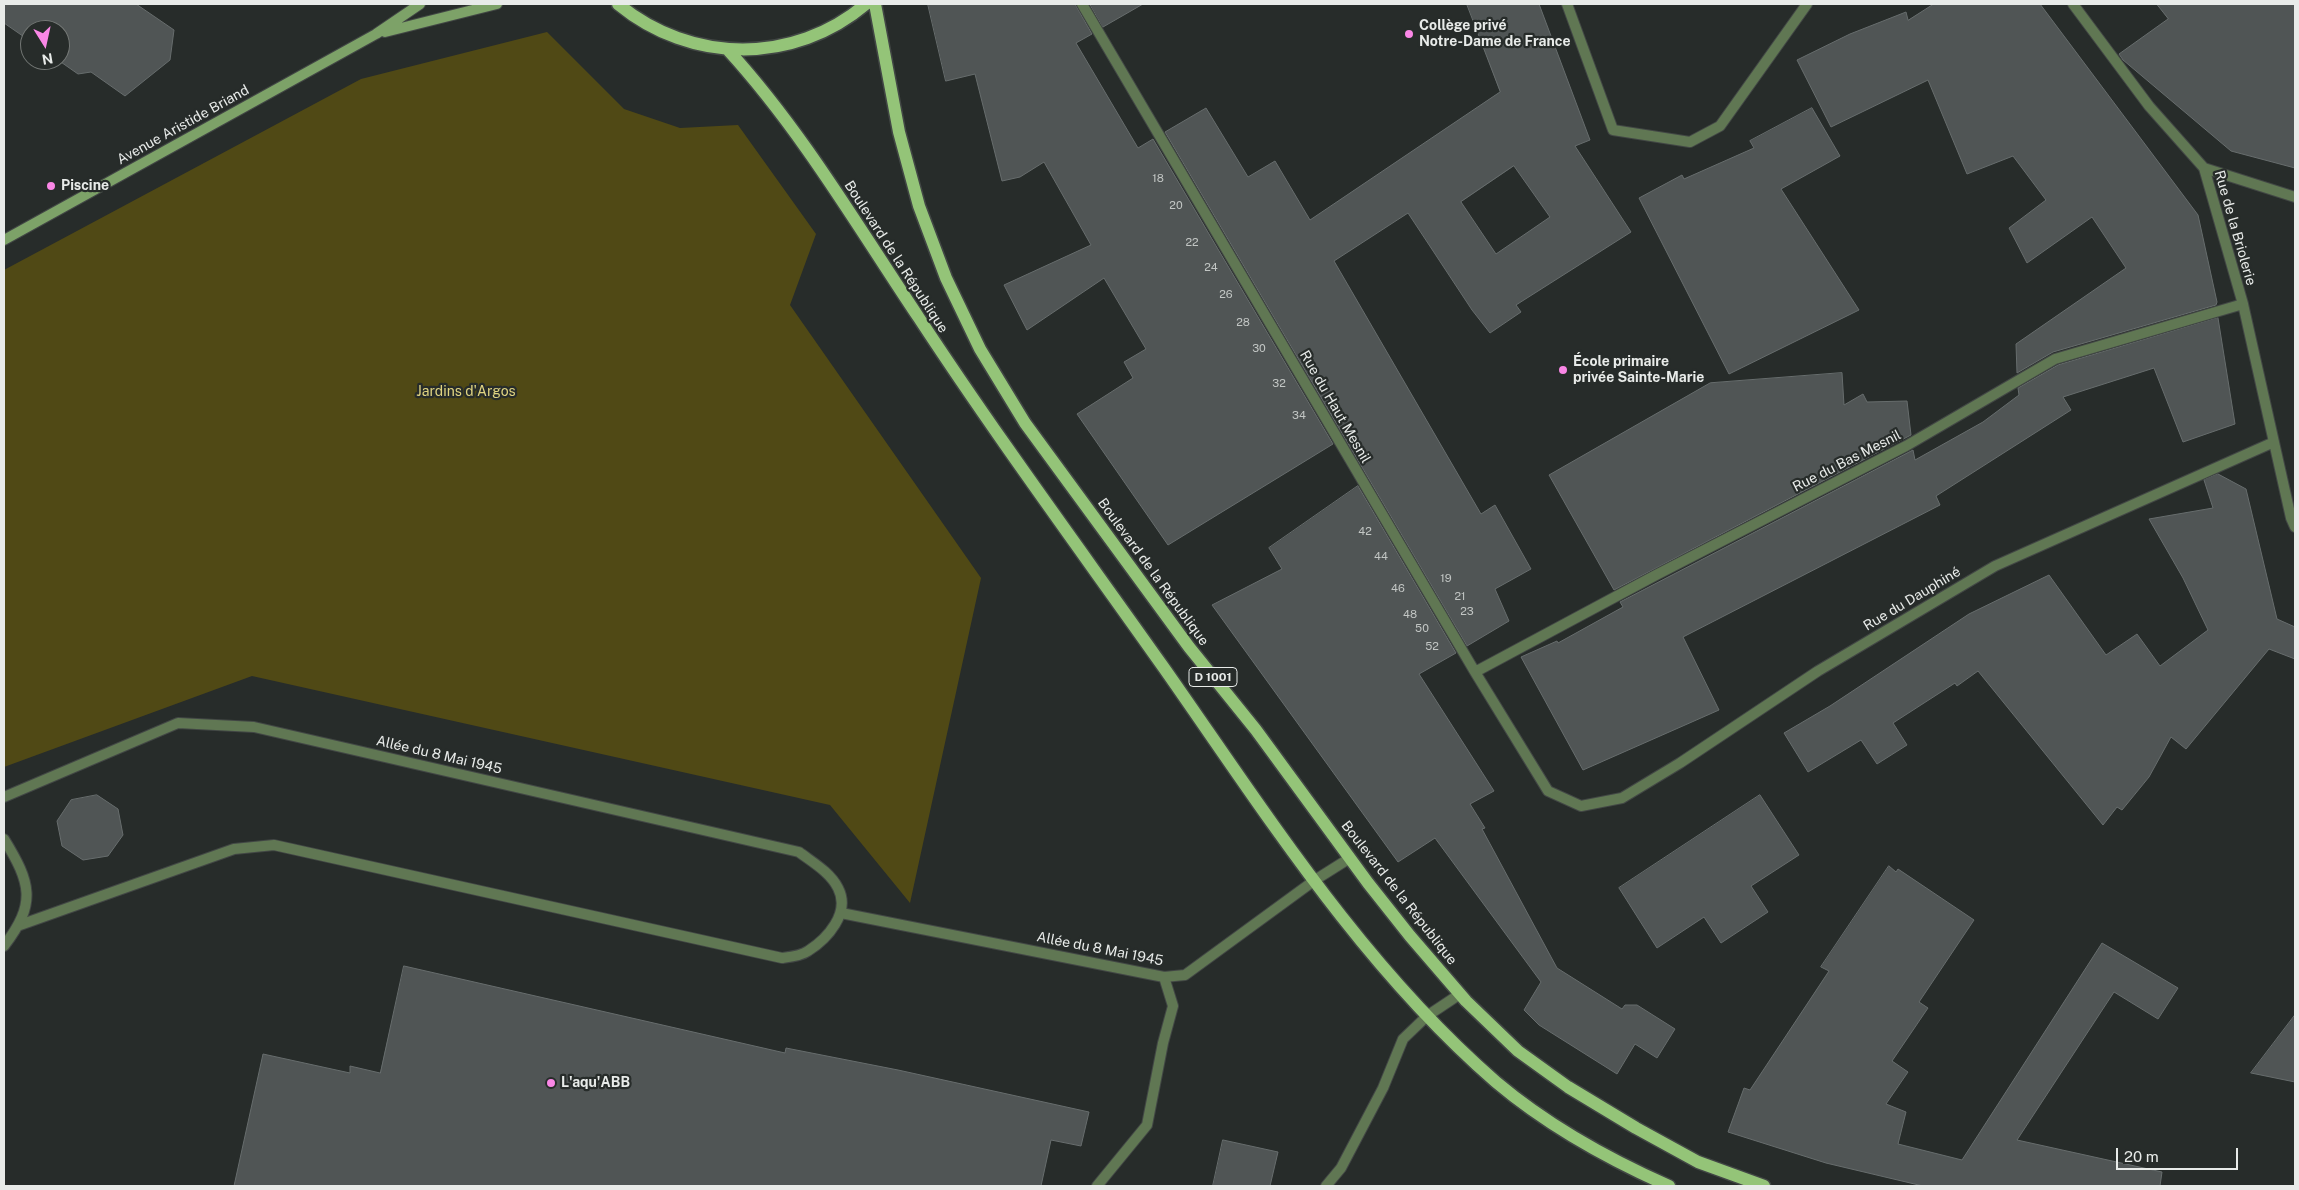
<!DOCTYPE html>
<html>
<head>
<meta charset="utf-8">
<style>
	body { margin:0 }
	#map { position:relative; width:2299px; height:1190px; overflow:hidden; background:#272c2a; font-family:"Public Sans",sans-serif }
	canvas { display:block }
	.frame { position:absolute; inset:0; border:5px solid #e8ebe9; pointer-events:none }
	.north { position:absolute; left:20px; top:20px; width:50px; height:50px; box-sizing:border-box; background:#272c2a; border:1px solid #747876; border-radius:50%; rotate:170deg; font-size:14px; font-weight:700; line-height:20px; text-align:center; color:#e8ebe9 }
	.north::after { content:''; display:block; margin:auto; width:18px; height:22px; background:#fa87e6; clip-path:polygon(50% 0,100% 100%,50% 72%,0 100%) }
	.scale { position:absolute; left:2116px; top:1148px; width:122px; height:22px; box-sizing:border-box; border:2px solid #e8ebe9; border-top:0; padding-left:6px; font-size:15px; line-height:18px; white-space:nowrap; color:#e8ebe9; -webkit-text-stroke:4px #272c2a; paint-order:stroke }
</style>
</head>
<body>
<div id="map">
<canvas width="2299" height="1190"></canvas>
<div class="frame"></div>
<div class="north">N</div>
<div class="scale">20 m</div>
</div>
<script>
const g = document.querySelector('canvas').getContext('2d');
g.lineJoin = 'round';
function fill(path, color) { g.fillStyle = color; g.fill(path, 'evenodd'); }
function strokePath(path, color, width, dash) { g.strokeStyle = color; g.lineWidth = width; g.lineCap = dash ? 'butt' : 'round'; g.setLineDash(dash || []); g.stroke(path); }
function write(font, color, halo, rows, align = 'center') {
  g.font = font + ' "Public Sans",sans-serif'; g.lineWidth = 4.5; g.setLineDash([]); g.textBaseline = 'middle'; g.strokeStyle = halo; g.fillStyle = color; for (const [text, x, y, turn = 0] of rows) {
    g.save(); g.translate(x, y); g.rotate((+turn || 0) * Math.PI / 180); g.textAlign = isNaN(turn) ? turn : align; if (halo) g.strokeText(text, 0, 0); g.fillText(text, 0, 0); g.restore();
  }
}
const green = new Path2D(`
	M547,32L624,109L680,128L738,125L816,234L790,305L981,578L910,903L830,805L252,676L4,767V270L361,79Z`);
const building = new Path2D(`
	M4,4H136L174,30L170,60L125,96L91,72L78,74L58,60H60V30H30V41L4,23Z
	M928,4H1075L1092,34L1076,43L1138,148L1153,139L1333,444L1168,545L1077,414L1133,378L1124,362L1146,349L1104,278L1027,330L1004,285L1091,245L1044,162L1020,177L1002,181L975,74L946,81Z
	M1090,4H1143L1103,27Z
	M1467,4H1539L1590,140L1575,146L1631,232L1516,305L1521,312L1490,333L1472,310L1408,213L1334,261L1481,514L1495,505L1531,569L1495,589L1509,621L1467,646L1165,132L1206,108L1248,177L1275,161L1310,220L1500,92ZM1514,166L1550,217L1496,254L1461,202Z
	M1934,4H2040L2198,215L2217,302L2216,305L2053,352L2017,373L2016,344L2126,268L2092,217L2027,263L2009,228L2046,200L2013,156L1967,174L1928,80L1831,127L1797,60L1850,34L1906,12L1908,20Z
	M2157,4H2295V168L2231,151L2123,60L2119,54L2168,19Z
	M1812,108L1840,156L1781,189L1859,310L1729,374L1639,198L1682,175L1684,179L1754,148L1750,141Z
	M2218,318L2235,424L2183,442L2154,368L2063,397L2071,410L1936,496L1940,505L1683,637L1719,710L1583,770L1521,657L1557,641L1558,643L1623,607L1620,602L1913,450L1915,460L1983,422L2019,395L2018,388L2058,365Z
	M1842,373L1844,405L1863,394L1867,402L1907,401L1911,435L1614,590L1549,475L1710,383Z
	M2218,474L2246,489L2277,619L2295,627V659L2269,649L2186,749L2171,737L2149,777L2122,810L2117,807L2103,825L1978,671L1957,686L1955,683L1893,723L1907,745L1877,764L1861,740L1808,772L1784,733L1830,706L1969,614L2049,575L2106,655L2137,634L2160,666L2208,630L2183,578L2149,519L2213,508L2204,480Z
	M1358,486L1456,653L1419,674L1494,791L1470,804L1485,828L1482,829L1557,968L1622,1009L1625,1005H1637L1675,1029L1657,1058L1635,1044L1617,1074L1539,1025L1524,1010L1541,982L1435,838L1398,862L1212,605L1282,569L1269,548Z
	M97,795L118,809L123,835L108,856L83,860L62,846L57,821L71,800Z
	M1760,795L1799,855L1751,886L1768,912L1721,943L1704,917L1657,948L1619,888Z
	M1889,866L1896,872L1898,869L1974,920L1919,1002L1928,1008L1892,1061L1908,1072L1886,1104L1906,1112L1898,1144L1962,1160L2102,943L2178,988L2158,1019L2114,992L2017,1140L2162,1172L2160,1186H1923L1826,1163L1728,1132L1744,1088L1750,1090L1829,971L1821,967Z
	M404,966L785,1053L786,1048L898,1070L1089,1112L1081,1146L1051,1140L1041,1186H234L263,1054L350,1073V1066L380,1073Z
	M2295,1015V1082L2251,1073Z
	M1223,1140L1278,1152L1270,1186H1213Z`);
const service = new Path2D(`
	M4,797L178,723L254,727L799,852C812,862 830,872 838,888C851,913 827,939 808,951C801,956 790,957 782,958L274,845L234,849L20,925
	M841,913L1164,977L1185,975L1315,880L1350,858
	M1097,1186L1147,1125L1163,1043L1173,1006L1164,977
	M1326,1186L1341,1168L1383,1088L1403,1039L1427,1016L1460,994`);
const minor = new Path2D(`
	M1082,4L1475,672L1548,791L1581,806L1622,798L1680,763L1818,671L1995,566L2274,442
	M1567,4L1613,130L1690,142L1720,126L1807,4
	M2073,4L2149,106L2204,168L2243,304L2291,518L2295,527
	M2204,168L2295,197
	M1475,672L1656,575L1906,446L2055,359L2243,304
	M4,839C31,883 37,903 4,946`);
const secondary = new Path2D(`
	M385,32L497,4
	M4,240L376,34L420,4`);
const primary = new Path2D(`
	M618,4C691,64 794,65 866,4
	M875,4L899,132L919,206L946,278L980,349L1025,423L1189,647L1256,730L1368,883L1410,936L1466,1001L1518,1051L1568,1087L1636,1128L1698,1162L1764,1186
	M728,50C802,131 858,227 919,318C997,437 1082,552 1164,668C1265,812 1362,966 1496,1082C1547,1125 1608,1159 1669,1186`);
const markers = [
	[1409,34,5,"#fa87e6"],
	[51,186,5,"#fa87e6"],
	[1563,370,5,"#fa87e6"],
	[551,1083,5,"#fa87e6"]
];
const numberNames = [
	["18",1158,179],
	["20",1176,206],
	["22",1192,243],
	["24",1211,268],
	["26",1226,295],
	["28",1243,323],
	["30",1259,349],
	["32",1279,384],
	["34",1299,416],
	["42",1365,532],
	["44",1381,557],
	["19",1446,579],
	["46",1398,589],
	["21",1460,597],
	["23",1467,612],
	["48",1410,615],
	["50",1422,629],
	["52",1432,647]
];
const shields = [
	[1213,677,48]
];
const shieldNames = [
	["D 1001",1213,677]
];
const poiNames = [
	["Collège privé",1419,26],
	["Notre-Dame de France",1419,42],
	["Piscine",61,186],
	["École primaire",1573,362],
	["privée Sainte-Marie",1573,378],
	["L'aqu'ABB",561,1083]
];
const streetNames = [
	["Avenue Aristide Briand",183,125,-29],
	["Rue de la Briolerie",2235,228,74],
	["Boulevard de la République",896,257,57],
	["Rue du Haut Mesnil",1335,407,60],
	["Rue du Bas Mesnil",1847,461,-27],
	["Boulevard de la République",1153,572,54],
	["Rue du Dauphiné",1912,599,-31],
	["Allée du 8 Mai 1945",439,755,13],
	["Boulevard de la République",1399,893,52],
	["Allée du 8 Mai 1945",1100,949,11]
];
const parkNames = [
	["Jardins d'Argos",466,392]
];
fill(green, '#504915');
fill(building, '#505555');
strokePath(building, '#676d6d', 1);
strokePath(service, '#424745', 12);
strokePath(minor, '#424745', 12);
strokePath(secondary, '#424745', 12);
strokePath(primary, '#424745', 15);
strokePath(service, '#607753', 10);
strokePath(minor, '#607753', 10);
strokePath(secondary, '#7da268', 10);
strokePath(primary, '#94c478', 12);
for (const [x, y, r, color] of markers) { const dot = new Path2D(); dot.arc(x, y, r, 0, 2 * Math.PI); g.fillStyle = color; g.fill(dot); strokePath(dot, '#272c2a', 2); }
write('11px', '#c2c6c4', null, numberNames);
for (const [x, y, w] of shields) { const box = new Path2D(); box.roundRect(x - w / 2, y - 9.5, w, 19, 4); g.fillStyle = '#272c2a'; g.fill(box); strokePath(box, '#e8ebe9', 1); }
write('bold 12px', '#e8ebe9', null, shieldNames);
write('bold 14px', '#e8ebe9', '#272c2a', poiNames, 'left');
write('14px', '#e8ebe9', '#272c2a', streetNames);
write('14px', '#e0d481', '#272c2a', parkNames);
</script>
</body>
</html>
